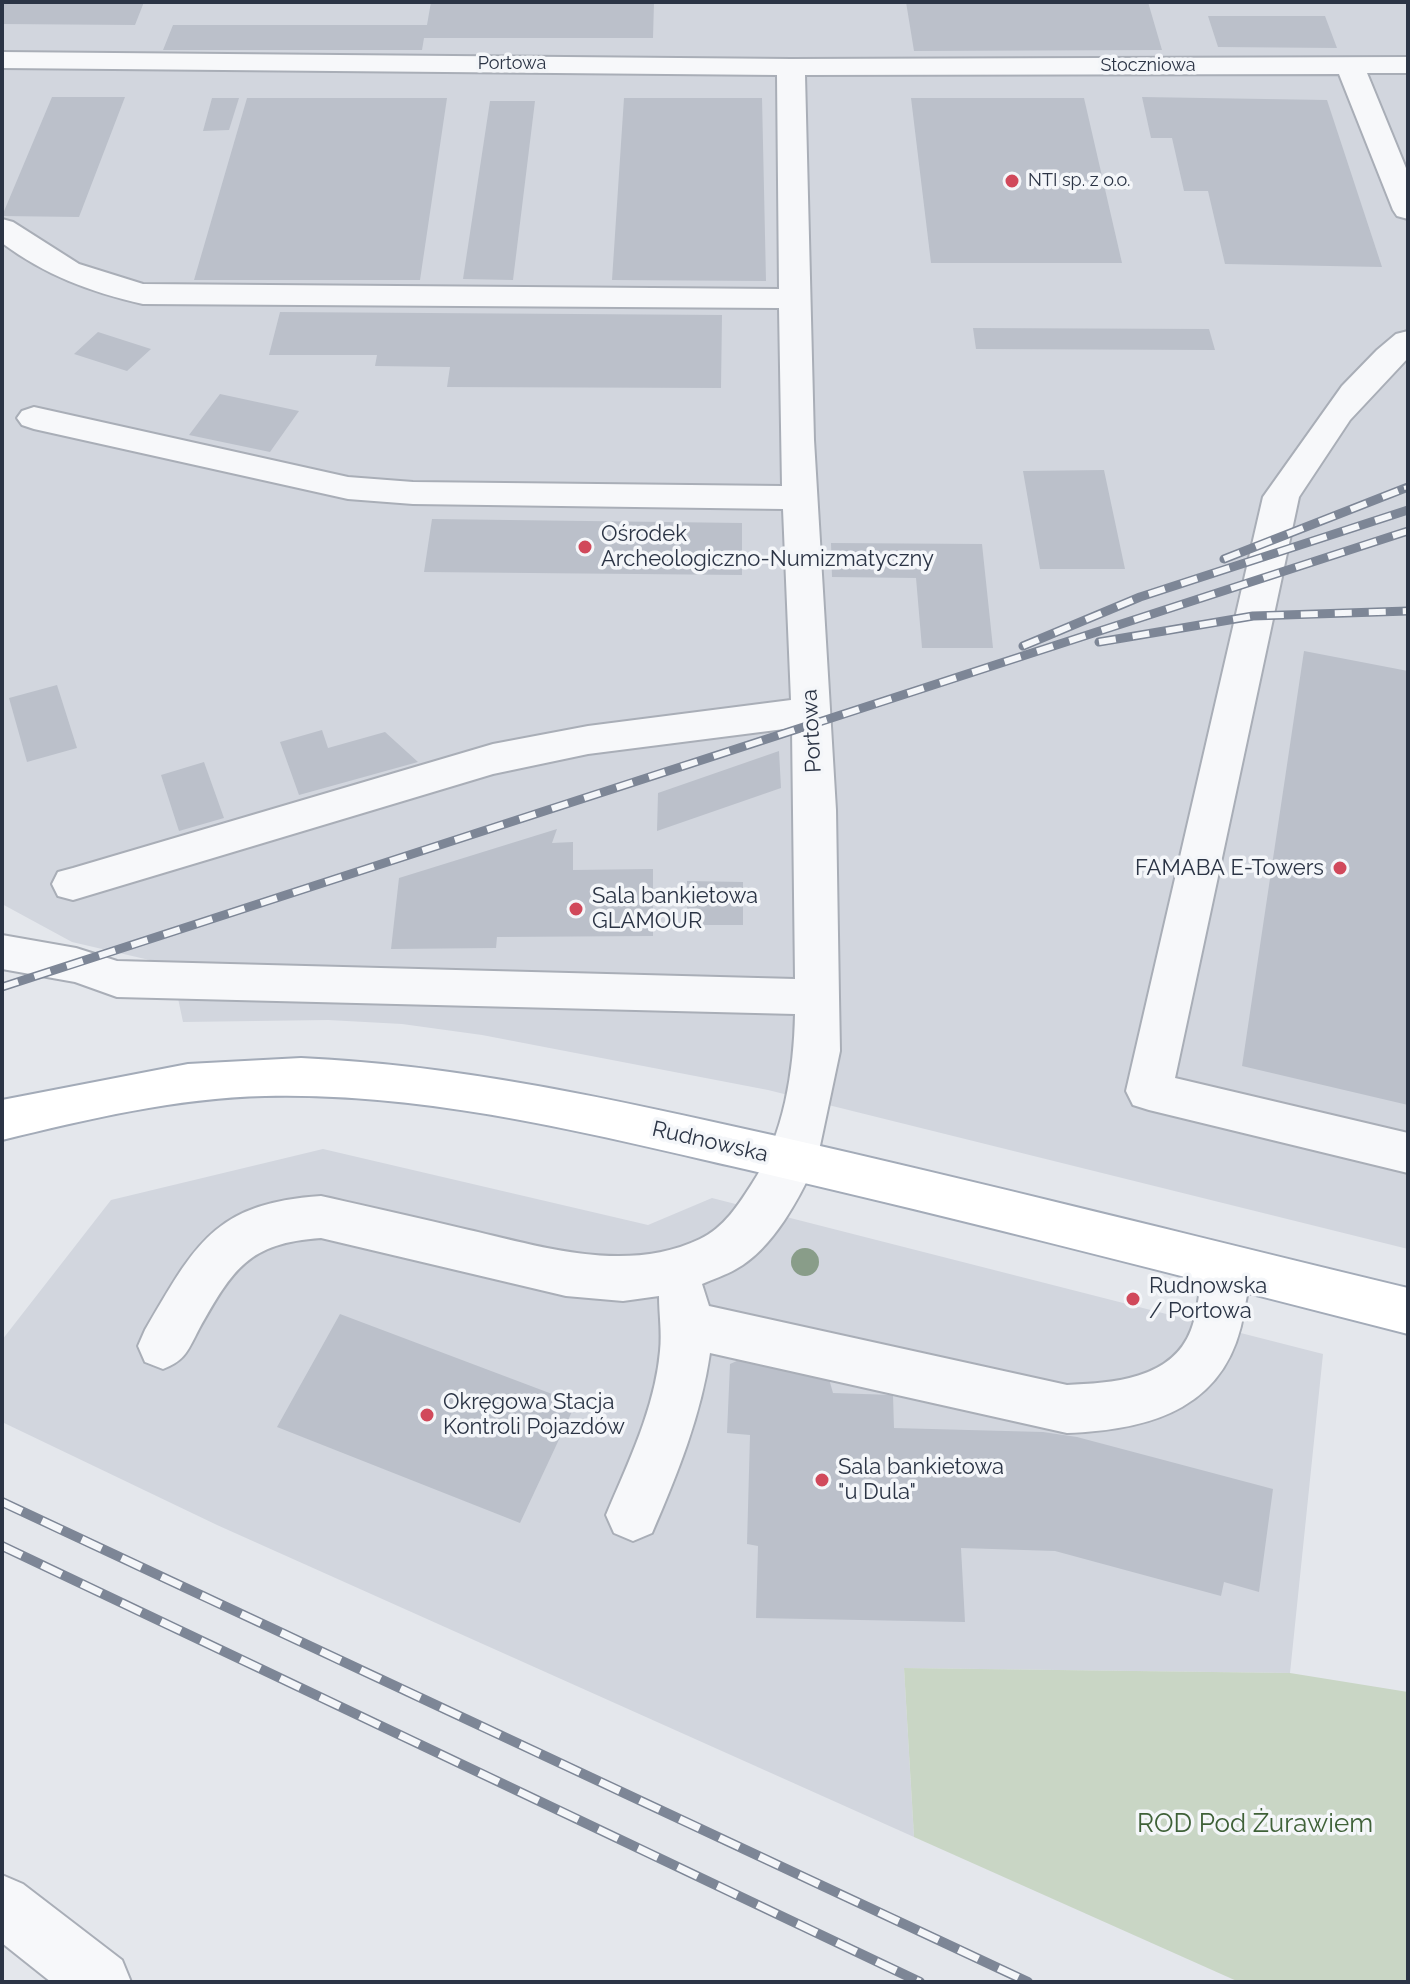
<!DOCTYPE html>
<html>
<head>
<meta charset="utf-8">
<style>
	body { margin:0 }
	#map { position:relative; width:1410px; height:1984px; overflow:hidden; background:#e4e7ec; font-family:Raleway,sans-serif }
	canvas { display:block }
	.frame { position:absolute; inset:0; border:4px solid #2b3445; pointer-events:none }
</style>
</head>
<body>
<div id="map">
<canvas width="1410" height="1984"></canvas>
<div class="frame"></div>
</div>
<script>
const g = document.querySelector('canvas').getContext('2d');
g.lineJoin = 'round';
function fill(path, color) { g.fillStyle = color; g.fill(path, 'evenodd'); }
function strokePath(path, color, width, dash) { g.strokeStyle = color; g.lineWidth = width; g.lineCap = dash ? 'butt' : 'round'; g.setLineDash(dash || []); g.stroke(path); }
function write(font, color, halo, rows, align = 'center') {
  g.font = font + ' Raleway,sans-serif'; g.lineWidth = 7; g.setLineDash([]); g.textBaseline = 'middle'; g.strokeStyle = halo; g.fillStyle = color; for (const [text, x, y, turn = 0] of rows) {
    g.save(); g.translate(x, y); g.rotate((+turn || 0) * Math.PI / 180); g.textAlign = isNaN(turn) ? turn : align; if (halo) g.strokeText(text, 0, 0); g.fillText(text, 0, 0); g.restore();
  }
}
const built = new Path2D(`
	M2,2H1408V1249L768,1090L482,1035L402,1024L328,1020L183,1022L171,965L72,942L2,904Z
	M323,1149L648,1225L712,1198L1323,1354L1290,1673L904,1668L914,1837L217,1525L2,1422V1340L111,1200Z`);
const green = new Path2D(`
	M904,1668L1290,1673L1408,1692V1982H1239L914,1837Z`);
const building = new Path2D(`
	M2,2H144L135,25L2,24Z
	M431,2H654L653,38H424L422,50H163L173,25H427Z
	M906,2H1148L1162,50L914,51Z
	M1208,16H1325L1337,48L1218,47Z
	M52,97H125L79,217L2,216Z
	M1142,97L1327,100L1382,267L1225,264L1208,191H1184L1172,138H1151Z
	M212,98H239L229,130L203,131Z
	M247,98H447L420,280H194Z
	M624,98H762L766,281L612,280Z
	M911,98H1084L1122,263H931Z
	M490,101H535L513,280L463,279Z
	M280,312L722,315L721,388L447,387L450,367L375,366L377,355H269Z
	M973,328L1209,329L1215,350L976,349Z
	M98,332L151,349L127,371L74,354Z
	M220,394L299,411L270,452L189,435Z
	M1104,470L1125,569H1040L1023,471Z
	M432,519L742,523V575L424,572Z
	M831,543L982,544L993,648H922L916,578L832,577Z
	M1304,651L1408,671V1105L1242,1066Z
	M57,685L77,748L27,762L9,698Z
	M322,730L328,748L385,732L418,762L299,795L280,742Z
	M779,751L781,788L657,831L658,793Z
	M204,762L224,818L179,831L161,775Z
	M557,829L552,843L573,842V870L653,869V936L497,937L496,948L391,949L399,878Z
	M687,881L743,882V925H687Z
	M340,1314L576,1403L520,1523L277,1427Z
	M748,1356L829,1379L833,1393L893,1395L894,1428L1043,1432L1077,1437L1273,1489L1259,1592L1224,1582L1221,1596L1055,1551L961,1548L965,1622L756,1618L758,1546L747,1544L750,1435L727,1433L730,1364Z`);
const minor = new Path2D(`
	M2,52L791,59L1408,57V73H1367L1408,173V219L1397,216L1393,210L1339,74L805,75L814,440L836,810L839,997L840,1051L817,1160C800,1197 773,1249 736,1269C726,1275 713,1279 702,1284L709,1306L1067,1385C1111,1383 1172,1380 1191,1330C1201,1305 1198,1277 1210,1252L1227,1245L1244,1252C1254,1272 1248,1289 1244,1311C1229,1407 1153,1430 1067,1433L710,1353C701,1416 677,1475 652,1533L633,1541L614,1533L606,1515C628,1463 655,1408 660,1351C662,1332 659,1314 659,1296L623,1301L566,1296L321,1238C248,1243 233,1269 199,1329C188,1350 186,1360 163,1369L145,1362L138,1346L145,1330C195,1245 214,1203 321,1196C370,1207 420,1218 469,1230C543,1247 627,1274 700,1239C724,1228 739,1204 753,1182C784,1135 794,1070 795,1014L117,997L75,982L2,969V935L76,948L117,961L795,979L792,728L588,754L493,774L73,900L58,896L52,884L58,872L73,868L493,744L588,726L791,700L783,509L413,504L348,499L34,429L22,425L17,418L22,411L34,407L348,477L413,482L782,486L779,308L143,304C90,292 45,275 2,243V219L13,222L79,264L143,284L779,289L777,75L2,68Z
	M1408,331V358L1350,420L1299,497L1175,1078L1408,1133V1173L1149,1110L1133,1105L1126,1091L1263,497L1342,386L1377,350L1396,334Z
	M2,1875L23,1884L122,1960L131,1982H51L2,1943Z`);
const major = new Path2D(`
	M301,1058C461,1065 616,1100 772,1135C985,1183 1196,1237 1408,1288V1334C1189,1278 970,1221 749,1170C591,1134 429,1092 265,1096C176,1098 88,1119 2,1140V1100L188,1064Z`);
const railFar2 = new Path2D(`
	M1404,488L1408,487`);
const railFar1 = new Path2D(`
	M1224,559L1408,487
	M1099,642L1253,616L1408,611
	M1023,646L1140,597L1408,510
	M2,987L1408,531`);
const rail = new Path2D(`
	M2,1502L1028,1982
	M2,1546L920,1982`);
const trees = [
	[805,1262]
];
const markers = [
	[1012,181,8,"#d1495b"],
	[585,547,8,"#d1495b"],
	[1340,868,8,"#d1495b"],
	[576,909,8,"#d1495b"],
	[1133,1299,8,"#d1495b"],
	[427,1415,8,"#d1495b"],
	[822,1480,8,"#d1495b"]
];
const farStreetnames = [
	["Portowa",512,64],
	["Stoczniowa",1148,66]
];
const farPoinames = [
	["NTI sp. z o.o.",1028,181]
];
const poiNames = [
	["Ośrodek",601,534],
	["Archeologiczno-Numizmatyczny",601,559],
	["FAMABA E-Towers",1324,868,"right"],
	["Sala bankietowa",592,896],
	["GLAMOUR",592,921],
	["Rudnowska",1149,1286],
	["/ Portowa",1149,1311],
	["Okręgowa Stacja",443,1402],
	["Kontroli Pojazdów",443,1427],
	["Sala bankietowa",838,1467],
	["\"u Dula\"",838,1492]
];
const streetNames = [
	["Portowa",812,731,-93],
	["Rudnowska",710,1142,13]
];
const nearParknames = [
	["ROD Pod Żurawiem",1255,1824]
];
fill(built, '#d2d6de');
fill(green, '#c9d6c5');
fill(building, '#bbc0ca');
strokePath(minor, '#a9aeb7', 4);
strokePath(major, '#a3abb8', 4);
fill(minor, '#f7f8fa');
fill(major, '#fff');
strokePath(railFar2, '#7d8696', 6);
strokePath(railFar1, '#7d8696', 9);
strokePath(rail, '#7d8696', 10);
strokePath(railFar2, '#f4f6f9', 4, [13]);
strokePath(railFar1, '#f4f6f9', 6, [17]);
strokePath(rail, '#f4f6f9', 7, [22]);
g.fillStyle = '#899d89';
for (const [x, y] of trees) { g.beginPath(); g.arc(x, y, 14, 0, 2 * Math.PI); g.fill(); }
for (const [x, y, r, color] of markers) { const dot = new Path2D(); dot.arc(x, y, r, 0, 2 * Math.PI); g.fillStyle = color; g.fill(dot); strokePath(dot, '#f4f6f9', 3); }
write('18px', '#2b3445', '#f4f6f9', farStreetnames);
write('18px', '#2b3445', '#f4f6f9', farPoinames, 'left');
write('22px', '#2b3445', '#f4f6f9', poiNames, 'left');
write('22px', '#2b3445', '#f4f6f9', streetNames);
write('26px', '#3f6138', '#f4f6f9', nearParknames);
</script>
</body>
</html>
